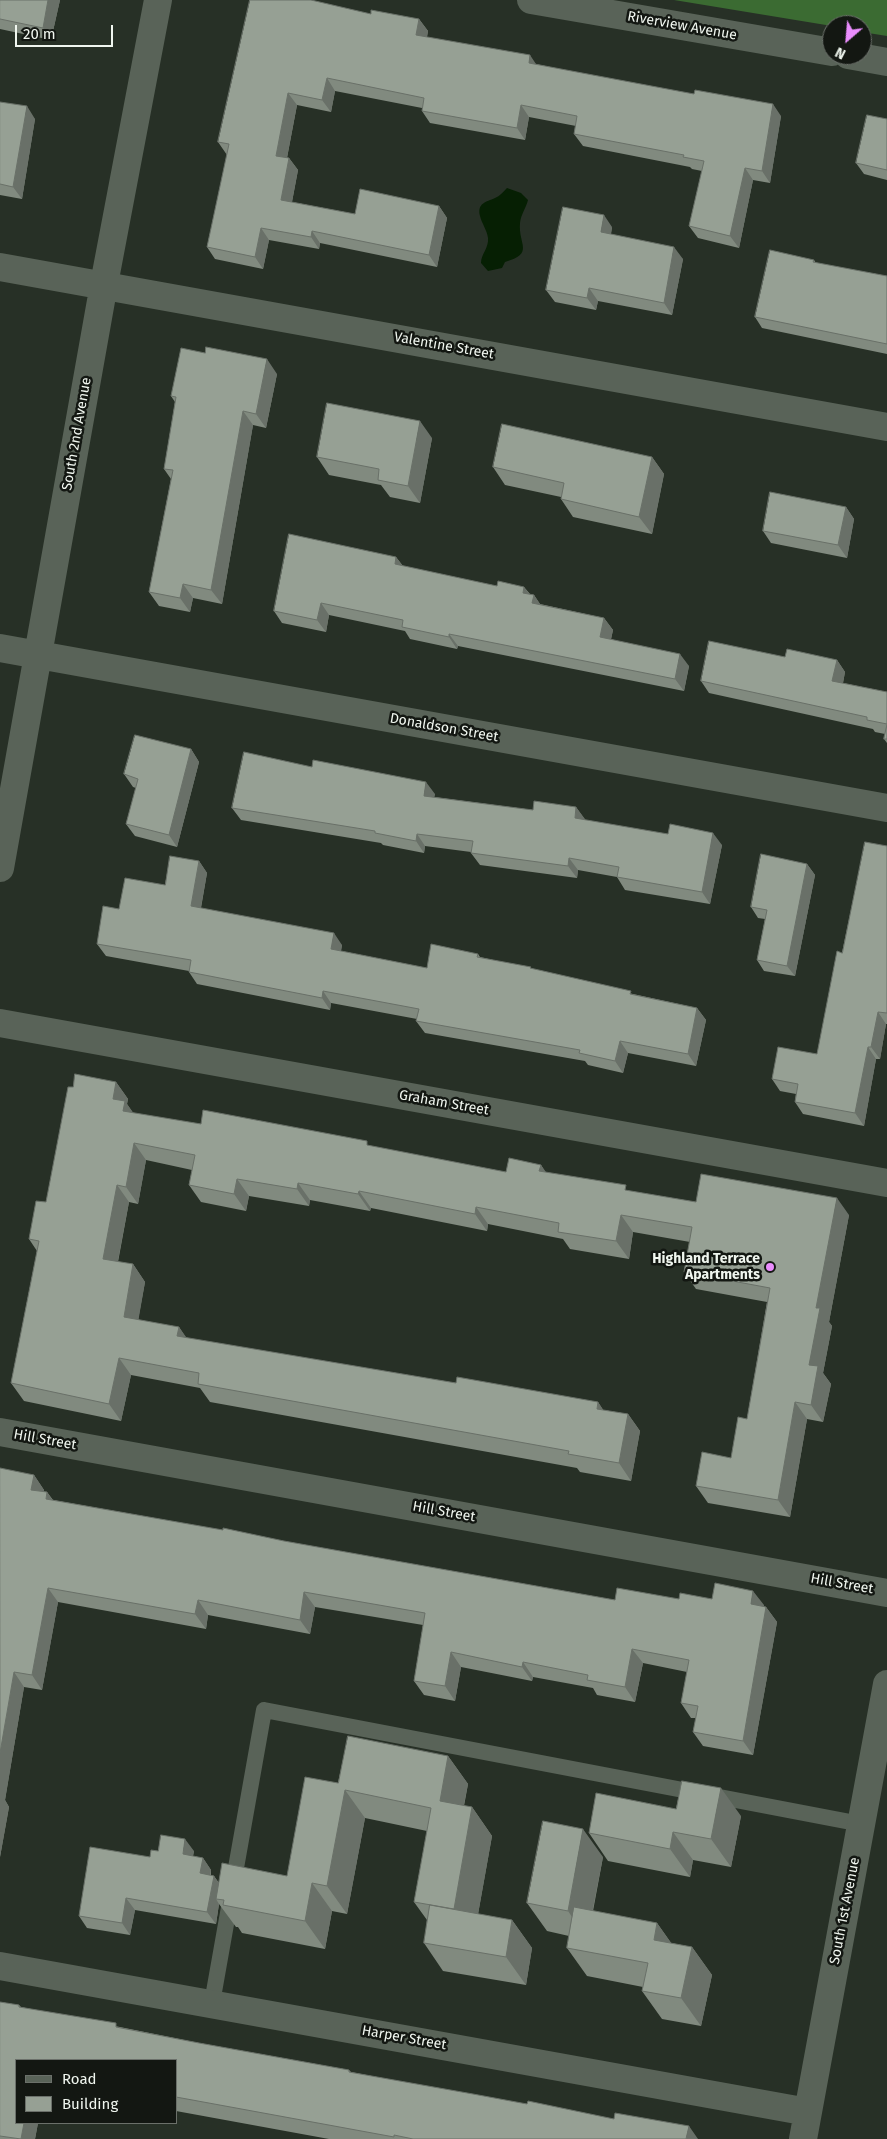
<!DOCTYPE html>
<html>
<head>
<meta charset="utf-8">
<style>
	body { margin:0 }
	#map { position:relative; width:887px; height:2139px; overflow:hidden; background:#273026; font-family:"Fira Sans",sans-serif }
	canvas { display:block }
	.legend { position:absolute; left:15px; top:2059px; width:162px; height:65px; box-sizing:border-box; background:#131712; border:1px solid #6b706a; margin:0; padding:6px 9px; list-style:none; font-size:15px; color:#f0f6ef }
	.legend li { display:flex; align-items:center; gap:10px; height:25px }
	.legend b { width:25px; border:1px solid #6b706a }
	.north { position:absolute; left:822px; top:15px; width:50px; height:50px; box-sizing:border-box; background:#131712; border:1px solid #6b706a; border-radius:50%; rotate:207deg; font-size:14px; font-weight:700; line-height:20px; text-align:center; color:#f0f6ef }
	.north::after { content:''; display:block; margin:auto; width:18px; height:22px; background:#ea8dfd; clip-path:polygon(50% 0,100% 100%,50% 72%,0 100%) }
	.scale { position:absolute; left:15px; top:25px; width:98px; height:22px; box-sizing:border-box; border:2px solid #f0f6ef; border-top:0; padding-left:6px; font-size:15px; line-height:18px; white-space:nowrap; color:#f0f6ef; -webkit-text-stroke:4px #131712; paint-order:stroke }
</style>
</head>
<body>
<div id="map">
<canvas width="887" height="2139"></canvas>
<ul class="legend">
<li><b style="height:6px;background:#596358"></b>Road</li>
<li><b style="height:14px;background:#96a094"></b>Building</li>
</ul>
<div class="north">N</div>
<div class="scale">20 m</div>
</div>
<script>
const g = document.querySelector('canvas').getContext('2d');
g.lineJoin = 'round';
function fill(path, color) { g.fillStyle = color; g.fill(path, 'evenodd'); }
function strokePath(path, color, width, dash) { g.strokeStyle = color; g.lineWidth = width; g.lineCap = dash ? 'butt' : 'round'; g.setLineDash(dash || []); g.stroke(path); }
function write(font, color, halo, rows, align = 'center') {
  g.font = font + ' "Fira Sans",sans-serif'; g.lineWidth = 5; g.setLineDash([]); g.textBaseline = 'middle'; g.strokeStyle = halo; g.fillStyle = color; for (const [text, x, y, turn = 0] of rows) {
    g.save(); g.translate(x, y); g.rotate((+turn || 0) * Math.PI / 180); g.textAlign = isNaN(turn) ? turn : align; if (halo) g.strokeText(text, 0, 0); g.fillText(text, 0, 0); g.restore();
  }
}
const forest = new Path2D(`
	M674,0H887V36L862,32V25L832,26Z`);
const water = new Path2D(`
	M507,188L521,193L528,200C526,208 521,214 520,223C518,245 535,253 505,262L502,268L488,271L481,263C481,254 489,248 488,238C487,230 482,224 480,216C477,203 486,202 495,198C500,196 503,192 507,188Z`);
const lane = new Path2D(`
	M212,2003L264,1710L861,1824`);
const street = new Path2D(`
	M531,0L832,52
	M848,55L887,62
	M0,267L887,427
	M0,648L887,808
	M0,868L104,284L158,0
	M0,1023L887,1183
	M0,1432L887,1593
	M0,1966L808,2112
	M803,2139L887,1684`);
const wall = new Path2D(`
	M0,0H60L51,40L0,29Z
	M371,14L419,19L428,31L427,37L536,64L781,116L770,183L753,180L739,248L698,238L689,226L702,171L692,169L690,167L583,146L574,134L576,126L529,117L525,140L430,123L422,111V108L335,91L331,112L297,105L287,158H289L298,170L292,202L355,214L439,206L447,218L437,267L320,243L319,249L269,240L263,269L215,259L207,247L227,155L218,142Z
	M0,102L35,119L22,199L0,195Z
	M887,119V180L864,174L856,163Z
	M612,227L611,234L683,259L672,315L598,301L596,310L555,302L546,290Z
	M814,260L816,263L887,276V354L762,328L755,317Z
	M277,374L266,428L253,425L222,604L193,598L190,612L159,606L149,592L171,479L164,469L175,402L171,396Z
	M432,438L420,503L390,497L381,485L329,475L317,457Z
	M652,457L664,474L652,534L573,517L561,499V497L505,485L493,467Z
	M846,507L854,519L847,558L771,543L763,531Z
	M396,557L403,566L497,586L524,587L530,594L534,595L540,604L604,618L613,630L611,639L689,666L684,691L458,646L457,649L410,639L405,631L329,615L326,632L282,623L274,611Z
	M785,657L837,660L845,672L843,683L887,692V743L884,739L885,734L875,732L873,729L709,693L701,681Z
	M191,749L199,762L177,847L135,836L126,824L136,788L133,787L124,774Z
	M435,794L434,797L533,810L576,807L585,820L722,845L710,904L625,890L617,877L578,870L577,878L480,865L471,853V852L425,846L424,853L383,845L381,843L241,820L232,808Z
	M887,846V1024H886L880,1059H876L864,1126L803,1114L795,1102L796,1094L780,1091L772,1079L817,1054L842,953Z
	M199,861L207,873L201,908L342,945L341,951L427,968L478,954L480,957L532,969L633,994L697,1008L706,1020L696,1066L628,1053L623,1073L588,1065L585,1061L425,1033L416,1021L417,1019L331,1003L330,1010L197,984L189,972V971L106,956L97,944L119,909L165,885Z
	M807,864L815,875L795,976L764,971L757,960L765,919L758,918L751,907Z
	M116,1082L128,1099L127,1104L133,1113L201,1124L370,1146L506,1172L541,1165L545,1172L630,1191L696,1202L849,1215L829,1322L832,1326L823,1373L831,1384L823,1422L807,1419L790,1517L708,1503L696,1486L731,1458L747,1419L767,1302L696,1289L684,1272L690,1242L633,1232L629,1259L570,1249L563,1239L488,1224L487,1231L371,1208L370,1211L310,1200L309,1206L249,1196L246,1211L201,1202L189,1185L192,1170L146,1160L138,1204L129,1202L118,1262L133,1264L145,1282L138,1320L179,1327L186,1338L456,1383L598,1402L603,1410L628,1414L640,1431L631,1481L580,1472L577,1468L210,1402L200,1388L131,1375L121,1421L24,1401L11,1383L37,1251L29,1239L46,1202L73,1087Z
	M0,1470L34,1475L44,1490L43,1492H47L53,1500L615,1600L712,1599L764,1605L763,1607H766L777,1622L753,1755L703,1746L693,1732L696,1718H691L681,1703L687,1672L643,1663L635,1702L597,1695L593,1688L533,1677L532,1681L461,1667L455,1701L424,1695L414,1681L423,1625L315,1607L310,1634L208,1615L206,1629L58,1602L42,1690L24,1687L5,1800L9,1807L0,1857Z
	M448,1756L468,1784L464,1806L472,1807L492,1836L478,1914L512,1920L532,1948L526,1985L443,1971L424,1943L427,1920L414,1902L427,1831L365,1818L347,1914L332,1911L325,1949L242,1933L238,1927H236L219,1904L216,1924L135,1910L130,1935L87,1928L79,1916L158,1851H194L193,1856L203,1858L211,1870V1875L214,1876L219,1883L287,1876L338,1783Z
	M741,1816L731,1867L693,1860L690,1877L608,1861L589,1833Z
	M603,1857L593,1911L657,1923L671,1943L692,1947L712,1975L701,2026L662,2019L642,1991L643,1987L587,1976L567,1948L569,1936L547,1931L527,1903Z
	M0,2002L19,2005L21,2007L199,2043L349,2070L351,2072L698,2139H329L176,2111V2060H16V2123H38L35,2139H0Z`);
const shadedWall = new Path2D(`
	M48,0H60L51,40L43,28Z
	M419,19L428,31L425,47L416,35Z
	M530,55L538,67L529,63Z
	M327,78L335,91L331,112L322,100Z
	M288,93L297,105L285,168L276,156Z
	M773,104L781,116L770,183L762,171Z
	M521,105L529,117L525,140L517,128Z
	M27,106L35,119L22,199L13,187Z
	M289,158L298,170L290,212L281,200Z
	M745,168L753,180L739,248L730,236Z
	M439,206L447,218L437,267L429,255Z
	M604,215L612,227L609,245L601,232Z
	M261,228L269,240L263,269L255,257Z
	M312,231L320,243L319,249L311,237Z
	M674,247L683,259L672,315L664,303Z
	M589,288L598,301L596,310L587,298Z
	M267,359L277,374L266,428L256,414Z
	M243,411L253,425L222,604L211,590Z
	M420,421L432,438L420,503L408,486Z
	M652,457L664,474L652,534L639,517Z
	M846,507L854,519L847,558L838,545Z
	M396,557L405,569L395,564Z
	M183,584L193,598L190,612L180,598Z
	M524,587L533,599L534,595L542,607L541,615L523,593Z
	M321,603L329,615L326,632L317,620Z
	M604,618L613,630L609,649L600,637Z
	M449,634L458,646L457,649L449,637Z
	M680,654L689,666L684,691L675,679Z
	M837,660L845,672L841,693L832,681Z
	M191,749L199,762L177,847L169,835Z
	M426,782L435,794L432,808L424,796Z
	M576,807L585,819L583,830L575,818Z
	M713,833L722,845L710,904L702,892Z
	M417,834L425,846L424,853L416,841Z
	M569,858L578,870L577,878L568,866Z
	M199,861L207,873L199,918L191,906Z
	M807,864L815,875L795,976L787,966Z
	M334,933L342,945L339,961L331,949Z
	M323,991L331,1003L330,1010L322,998Z
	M697,1008L706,1020L696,1066L688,1054Z
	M878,1012L886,1024L880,1059L871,1047Z
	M620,1041L628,1053L623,1073L615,1061Z
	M868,1047L876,1059L864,1126L855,1113Z
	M116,1082L128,1099L127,1104L137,1118L135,1128L113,1099Z
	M134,1143L146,1160L138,1204L126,1187Z
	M541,1165L553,1182L539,1171Z
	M237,1179L249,1196L246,1211L234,1194Z
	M298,1183L310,1200L309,1206L297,1189Z
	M117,1185L129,1202L115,1276L103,1259Z
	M359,1191L371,1208L370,1211L358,1194Z
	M837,1198L849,1215L829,1322L832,1326L823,1373L831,1384L823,1422L811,1405L809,1365L816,1308Z
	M476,1207L488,1224L487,1231L475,1214Z
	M621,1215L633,1232L629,1259L616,1241Z
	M133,1264L145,1282L136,1334L124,1317Z
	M179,1327L191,1344L177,1336Z
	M119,1358L131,1375L121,1421L109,1404Z
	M598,1402L610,1420L597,1409Z
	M795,1402L807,1419L790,1517L778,1500Z
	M628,1414L640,1431L631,1481L619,1463Z
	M34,1475L44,1490L41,1504L31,1490Z
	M47,1492L57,1507L46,1499Z
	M48,1588L58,1602L42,1690L32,1675Z
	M753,1591L764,1605L761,1619L751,1604Z
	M304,1592L315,1607L310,1634L300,1620Z
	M198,1600L208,1615L206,1629L195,1614Z
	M766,1607L777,1622L753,1755L743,1741Z
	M632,1649L643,1663L635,1702L625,1687Z
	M451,1652L461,1667L455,1701L445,1686Z
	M523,1662L533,1677L532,1681L522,1667Z
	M14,1672L24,1687L5,1800L9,1807L0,1857V1753Z
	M448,1756L468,1784L459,1829L440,1801Z
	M721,1788L741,1816L731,1867L711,1839Z
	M345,1790L365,1818L347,1914L327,1886Z
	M472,1807L492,1836L474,1937L454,1909Z
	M583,1829L603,1857L587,1939L568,1911Z
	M673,1832L693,1860L690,1877L670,1849Z
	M185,1839L194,1851L191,1866L183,1854Z
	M203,1858L211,1870L209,1885L200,1873Z
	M214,1876L222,1888L216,1899L219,1904L216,1924L207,1912Z
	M312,1883L332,1911L325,1949L305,1921Z
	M126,1898L135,1910L130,1935L122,1923Z
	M512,1920L532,1948L526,1985L506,1957Z
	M657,1923L677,1951L654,1940Z
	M692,1947L712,1975L701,2026L681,1998Z
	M24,2123H38L35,2139H21Z
	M689,2126L698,2139H686Z`);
const building = new Path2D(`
	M0,0H48L43,28L0,19Z
	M250,0H311L371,14V10L419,19L416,35L530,55L529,63L694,94L695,90L773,104L762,171L745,168L730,236L689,226L704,161L683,157L684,155L574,134L577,116L521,105L517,128L422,111L424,98L327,78L322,100L288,93L276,156L289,158L281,200L355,214L360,189L439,206L429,255L312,231L311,237L261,228L255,257L207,247L229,144L218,142Z
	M0,102L27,106L13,187L0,184Z
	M867,115L887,119V170L856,163Z
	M563,207L604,215L601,232L674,247L664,303L589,288L587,298L546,290Z
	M770,250L814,260L813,262L887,276V344L755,317Z
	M206,347L267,359L256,414L243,411L211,590L183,584L180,598L149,592L173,470L164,469L176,397L171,396L181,348L205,353Z
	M327,403L420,421L408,486L378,480L379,469L317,457Z
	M502,424L652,457L639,517L561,499L564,483L493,467Z
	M770,492L846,507L838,545L763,531Z
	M289,534L396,557L395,564L497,586L498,581L524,587L523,593L534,595L532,603L604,618L600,637L680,654L675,679L449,634V637L402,627L403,620L321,603L317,620L274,611Z
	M709,641L785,657L787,649L837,660L832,681L887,692V724L867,720V717L701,681Z
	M887,725V739H884Z
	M135,735L191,749L169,835L126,824L138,779L124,774Z
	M244,752L312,767L313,760L426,782L424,796L533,810L534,801L576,807L575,818L668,834L670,824L713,833L702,892L617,877L619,867L569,858L568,866L471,853L473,841L417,834L416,841L375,833V831L232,808Z
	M865,842L887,846V1013L878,1012L871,1047H868L855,1113L795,1102L798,1084L772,1079L778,1047L817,1054L837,951L842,953Z
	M761,854L807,864L787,966L757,960L767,910L751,907Z
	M170,856L199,861L191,906L334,933L331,949L427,968L431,944L478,954L477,957L531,967L530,968L631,991L630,994L697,1008L688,1054L620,1041L615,1061L579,1053L580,1050L416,1021L419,1009L323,991L322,998L189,972L191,960L97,944L103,906L119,909L125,878L165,885Z
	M75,1074L116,1082L113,1099L125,1101L123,1111L201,1124L203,1110L367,1141V1145L506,1172L509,1158L541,1165L539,1171L626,1185L625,1190L696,1202L701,1174L837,1198L816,1308H820L809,1365L818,1366L811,1405L795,1402L778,1500L696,1486L702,1452L731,1458L738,1417L747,1419L770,1288L684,1272L692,1227L621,1215L616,1241L558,1232L559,1223L476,1207L475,1214L359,1191L358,1194L298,1183L297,1189L237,1179L234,1194L189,1185L195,1155L134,1143L126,1187L117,1185L103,1259L133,1264L124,1317L179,1327L177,1336L456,1383L457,1377L598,1402L597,1409L628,1414L619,1463L568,1454L569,1451L198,1384L199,1373L119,1358L109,1404L11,1383L39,1241L29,1239L36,1201L46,1202L68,1087H73Z
	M0,1468L34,1475L31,1490L47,1492L46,1499L223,1530V1528L284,1541L615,1600L617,1588L679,1599L680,1593L712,1599L715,1583L753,1591L751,1604L766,1607L743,1741L693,1732L698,1706L681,1703L689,1660L632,1649L625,1687L587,1680L588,1675L523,1662L522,1667L451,1652L445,1686L414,1681L425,1613L304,1592L300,1620L198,1600L195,1614L48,1588L32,1675L14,1672L0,1753Z
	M348,1736L448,1756L440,1801L472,1807L454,1909L414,1902L431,1808L345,1790L327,1886L312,1883L305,1921L223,1905L224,1900L216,1899L222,1863L287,1876L305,1777L338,1783Z
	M682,1781L721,1788L711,1839L673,1832L670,1849L589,1833L596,1793L676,1809Z
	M543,1821L583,1829L568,1911L527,1903Z
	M161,1835L185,1839L183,1854L203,1858L200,1873L214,1876L207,1912L126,1898L122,1923L79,1916L90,1847L150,1857L151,1850L158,1851Z
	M430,1905L512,1920L506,1957L424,1943Z
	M574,1907L657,1923L654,1940L692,1947L681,1998L642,1991L648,1963L567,1948Z
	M0,2002L19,2005V2007L116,2023V2027L199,2043L349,2070V2072L473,2094L527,2104L528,2101L614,2119L615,2113L689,2126L686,2139H413L394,2135V2137L176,2097V2060H16V2123H24L21,2139L0,2136Z`);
const markers = [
	[770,1267,5,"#ea8dfd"]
];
const streetNames = [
	["Riverview Avenue",682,26,10],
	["Valentine Street",444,346,10],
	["South 2nd Avenue",77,434,-80],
	["Donaldson Street",444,728,10],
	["Graham Street",444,1103,10],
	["Hill Street",45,1440,10],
	["Hill Street",444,1512,10],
	["Hill Street",842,1584,10],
	["South 1st Avenue",845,1911,-79],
	["Harper Street",404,2038,10]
];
const poiNames = [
	["Highland Terrace",760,1259],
	["Apartments",760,1275]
];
fill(forest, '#3b6b32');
fill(water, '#061f03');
strokePath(lane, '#596358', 16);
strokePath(street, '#596358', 28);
fill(wall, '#818a7f');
fill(shadedWall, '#697068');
fill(building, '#96a094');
strokePath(building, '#697068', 1);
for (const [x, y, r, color] of markers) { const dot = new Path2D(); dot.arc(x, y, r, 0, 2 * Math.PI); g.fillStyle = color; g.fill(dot); strokePath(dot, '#131712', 2); }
write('14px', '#f0f6ef', '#131712', streetNames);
write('bold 14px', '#f0f6ef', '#131712', poiNames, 'right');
</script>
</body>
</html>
